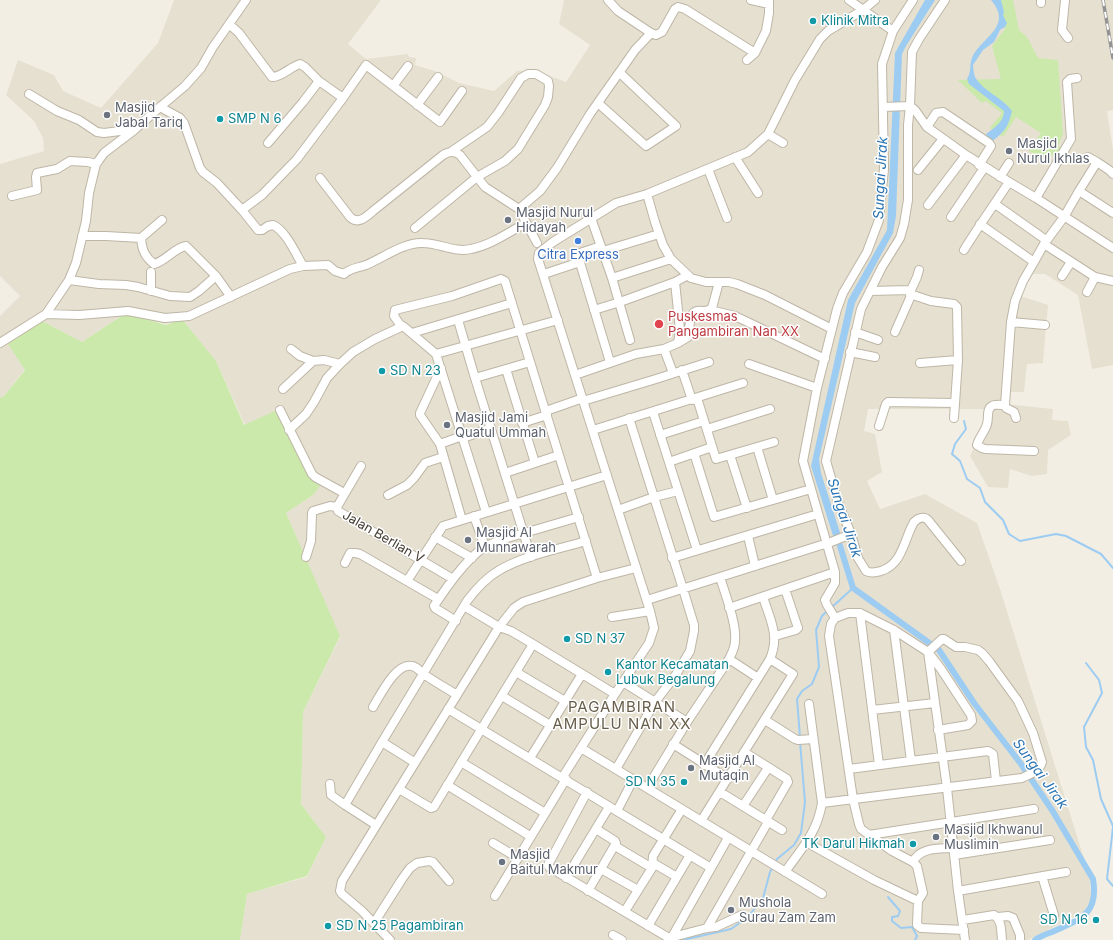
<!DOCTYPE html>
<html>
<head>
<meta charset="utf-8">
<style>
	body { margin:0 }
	canvas { display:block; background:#f2eee3 }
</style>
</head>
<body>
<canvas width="1113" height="940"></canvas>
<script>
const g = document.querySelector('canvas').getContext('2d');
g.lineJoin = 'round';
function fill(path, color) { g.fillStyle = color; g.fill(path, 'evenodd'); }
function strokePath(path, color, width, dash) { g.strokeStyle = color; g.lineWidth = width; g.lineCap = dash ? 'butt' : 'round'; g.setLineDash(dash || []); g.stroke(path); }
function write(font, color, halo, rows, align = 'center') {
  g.font = font + ' Inter,sans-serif'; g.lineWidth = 3; g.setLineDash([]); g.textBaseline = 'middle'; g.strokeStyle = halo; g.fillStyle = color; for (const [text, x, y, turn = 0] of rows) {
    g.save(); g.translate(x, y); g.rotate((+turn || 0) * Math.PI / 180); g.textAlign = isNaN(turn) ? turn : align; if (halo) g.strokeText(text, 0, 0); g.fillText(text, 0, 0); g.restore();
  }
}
const residential = new Path2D(`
	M174,0H381L348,44L366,59L408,54L409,57L416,58L415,65L435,71L459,83L494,91L517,71L532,70L566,82L590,45L559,24L564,0H1113V110L1107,111L1113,150V365L1092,369L1078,295L1045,274H1027L1017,295L1048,305L1043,363L1027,364L1024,392H1006L1005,404L1053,409L1052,420L1068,421L1071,435L1048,450L1047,474L1032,476L1010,469L1008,488L988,487L970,456L985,421L986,409H868L864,431L875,434L882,472L867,481L880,509L925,494L977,523L1001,592L1090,878L1091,899L1084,912L1028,940H240L247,894L307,877L326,837L301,804L303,712L340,637L286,513L313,495L245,425L216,361L182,319L165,324L127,312L82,342L40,320L9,344L25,369L4,396L0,398V316L20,296L0,276V164L44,151L43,138L34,121L6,95L18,60L54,75L63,91L101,108L158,43Z`);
const green = new Path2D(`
	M1001,0H1013L1019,30L1027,37L1038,58L1058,60L1063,134L1058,146L1066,152L1061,161L1050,154L1042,159L1029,151L1041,133L1016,117L1003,137L990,128L1002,113L986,101L982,103L958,80L1001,79L992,46L1005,29Z
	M126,313L166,325L182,319L216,361L244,425L275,411L312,476L322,483L313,495L286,513L340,636L303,712L301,804L326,837L307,876L247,894L240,940H0V398L4,396L25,370L8,344L40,320L82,342Z`);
const water = new Path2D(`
	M925,0H935L906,46L902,54L896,216L893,233L855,303L819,459L821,473L842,539L835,542L811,466L848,300L887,230L895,53Z
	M991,0H1001L1004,12L1003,15L1007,23L1005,27L1000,30L994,42L983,50L973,65C973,68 974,74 975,77C983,91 1003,98 1012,111C1008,127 1005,132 991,142L986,134C994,128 1004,122 1004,111L969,84L967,79C972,71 969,65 972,58C981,37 1014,27 991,0Z`);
const stream = new Path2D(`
	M964,421L966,429L955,444L952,454L960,461L967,479L980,488L985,502L1003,520L1009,534L1020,541L1056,534L1066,536L1101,554L1113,568
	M832,607L853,588
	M1086,663L1099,680L1102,693L1084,727L1086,747L1093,760L1101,799L1113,826
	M800,737L797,699L802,691L812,684L819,667L816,630L822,616L827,611
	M1113,827L1107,879L1113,886
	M775,863L777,859L794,845L801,833L805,802L800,742
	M888,897L900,911L898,916L892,917V921L901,928L912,927L917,936L915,940
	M683,940L731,929L748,917L763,898L770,872L773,867`);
const canal = new Path2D(`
	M837,536L853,588L939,650L974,703L1021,764L1052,810L1093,879C1099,915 1080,919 1052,932C1046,934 1040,936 1035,940`);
const minor = new Path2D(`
	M608,0L618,11L651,33
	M751,0L769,4
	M849,0L893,31
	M945,0L919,39L912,52L910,106L915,110L927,127L966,155L1009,182C994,205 978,227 964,250
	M1065,0L1062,30L1068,38
	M1041,3V0
	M229,24L239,33L272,77C282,77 290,67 300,64L305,67L319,81L303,102L268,143
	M747,60L755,53
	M319,81L343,98L366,65L440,122L462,91
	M393,86L408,66
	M29,94L57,111L79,120L97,132L104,133L120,131H133
	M598,103L646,146L676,126L620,73
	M417,105L438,77
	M160,107L180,118L184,123L200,168L203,172L217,183L242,210L262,195L297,159L343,98
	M883,107L910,106L908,125V200L904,224L900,238L882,267L861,309L826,461L839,505L851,534L858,558L866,571C871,574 876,572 881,571C903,564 904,539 914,522C918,518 924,516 928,520L961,561
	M927,127L936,113L943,112L989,143L991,146L979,165
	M768,134L783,143
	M735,157L758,193
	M1088,157L1097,162
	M708,169L727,218
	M918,170L943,139
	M1000,177L1009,163
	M320,178L350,217C358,225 366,217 373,211L443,155C450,151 454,151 460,155L485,187L519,209L537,243
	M1009,182L1036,198L1113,248
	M1079,191L1113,213
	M647,194L655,222L663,245L671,259L691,278L706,282H729L737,284L765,295L832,329
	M12,196L37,190L36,177L37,173L57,169L70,161L88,162L96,164
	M1036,198L1071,139L1067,82L1070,79L1077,78
	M995,204L1046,240
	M928,205L966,155
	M519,209L540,191L557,168L590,114L635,50L651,33L656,35L662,32L675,9L678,7L685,9L755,53L766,31L769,13V0
	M242,210L258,230H262L268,226L273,225C286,231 296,254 303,266
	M951,217L984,168
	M591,218L612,278L630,340
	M980,224L1034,262L1023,281L1015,301L1011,322L1005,405C1001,405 994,404 992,406C986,409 989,419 987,424C985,432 979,437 977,445L982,448L985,449L1034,451
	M415,228L477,177L505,161L518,149L545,105L548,97L549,86L548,81L536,74H528L521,78L498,113L487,127L452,151
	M82,236H106L141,238L162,220
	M141,238C142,250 145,257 154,264C166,261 174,248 186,246L216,276
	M1044,244L1095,277L1113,281
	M601,246L580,253L578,256L610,362
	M603,251L659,234
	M1034,262L1044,244L1064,217L1079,191L1097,162L1109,170L1113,174
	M544,274L580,262
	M1062,276L1071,262
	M612,278L671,259
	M69,280L99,284L126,285L138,287L170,296L190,297L199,291L216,276L231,297
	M151,291V272
	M870,291L911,290L917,277L919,270
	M1087,292L1095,277
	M910,294L931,301L954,304L957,307L958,360L954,418
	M594,310L620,302L675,282
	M710,310L735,316L825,359
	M46,314L79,315L128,311L165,318L189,316L290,269L303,266L328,265L335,271L344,274C350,268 358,268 366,265C383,258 404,242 423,243C439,243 455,253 471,249C491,245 509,232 526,223
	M458,320L475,378L531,557
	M1011,322L1045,325
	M401,326L394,316L395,310L452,296L501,279L505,281L597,578
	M855,332L878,340
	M895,332L910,298L911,291
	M412,333L512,303
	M0,343L46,314L69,280L76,263L86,221L89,193L96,164L99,160L104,153L133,131L160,107L185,86L201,68L213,47L246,0
	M678,343L688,337C690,330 688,313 697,311C703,310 707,313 712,308L719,282
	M291,349L300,356L313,361
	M664,349L673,373
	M850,352L875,357
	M436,354L558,320
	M920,363L958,360
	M749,364L817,388
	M441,368L420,413V415L440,444L462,520
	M506,369L535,463
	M682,370L692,400
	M575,375L636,354L664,349L678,343L680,330L675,282L688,275
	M475,378L530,362
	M283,389L313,361L324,360L340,364
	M697,398L716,459L774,442
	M583,401L656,379L709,362
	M1005,405L1006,408L1014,412L1016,418
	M280,410L312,474L315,477L344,493
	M546,411L583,398
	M653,412L697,550
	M522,423L547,415
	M879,426L886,404L888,402L955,403
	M707,429L770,409
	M289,430L306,414L314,402L327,378L340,364L353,352L375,339L403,326L436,354L486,512
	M593,430L743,383
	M660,435L704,421
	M463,438L491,428
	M440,444L462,436
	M757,447L773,500
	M694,453L714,517L811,489
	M730,455L747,508
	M669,462L712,447
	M361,466L337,507L338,511L453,579
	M505,473L559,455
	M388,495L407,485L414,478L425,463L443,457
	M618,510L654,497L678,491
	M474,516L485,547
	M748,536L755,566
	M435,537L472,558
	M306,557L311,541L312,513L313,511L330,506L337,507
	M672,558L818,514
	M345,563L350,553H355L360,554L438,599
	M407,581L443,526L607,475
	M647,600L831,542L851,534
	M464,606L499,627L511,631L533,644L615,694
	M729,608L835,572
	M860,613L879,765
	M612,617L650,611
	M835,618L827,605L825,600L835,583V572L803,461L817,388L837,309L843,293L867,252L879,220L884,169L882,64L893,31L913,0
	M456,621L435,608L434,606C448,585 464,562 484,547C491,543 500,541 507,538C531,531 555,524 579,517
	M894,630L911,761
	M775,636L796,630L798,628L785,589
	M729,659L758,678
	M516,672L565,701
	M623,682L687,722
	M502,696L550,725
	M373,707C380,696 396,662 412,666C418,667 420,672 425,675C435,682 446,688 457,695
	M448,709L711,868
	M872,710L935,703
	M765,720L795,739L798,740L813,739
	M382,742L414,762
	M673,744L728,779
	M581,748L822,894
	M744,752L787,779L788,782L766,820
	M530,758L582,674
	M461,762L545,813
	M704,765L770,659C780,636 770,619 763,597
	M616,769L655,702L675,676L690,651L694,631V625L683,589L629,418
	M849,769L988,751L993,754L996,781
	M561,777L564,775L615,694L649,643L654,628L650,611L538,259L539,253L553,242L616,203L647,194L748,152L768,134L795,80L820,39L828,31L863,10L875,0
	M330,784L331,795L345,805
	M447,785L530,836
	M647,788L687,722L729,659C732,653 735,648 735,641C737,624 725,594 720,577
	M399,789L431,808L434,807L533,644
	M587,792L548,865L549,867L669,938L707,928L716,927L742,915
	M720,792L782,830
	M822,803L1022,778C1030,774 1040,771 1042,762L1033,733L1018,701L989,661L982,653L978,650L965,647H956L944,639H942L928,652L941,669L971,715L972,721L968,725L938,730
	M743,806L768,768
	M617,811L633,780
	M701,821L793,674L770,659
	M376,825L345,805L382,742L467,601C476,589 486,578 498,571C522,556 559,549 586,541
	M869,835L1034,809
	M806,842L874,880L918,901
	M493,843L518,858
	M615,846L652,868
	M954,855L1050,840
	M913,862C920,847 939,849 953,848
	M653,863L677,877
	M601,869L638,890
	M785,872C802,848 817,833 822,803L809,704
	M1042,876L1054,915
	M566,878L609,807
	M588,891L616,843L615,841L596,829
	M958,891L1066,872
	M495,896L566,779
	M625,911L652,868L653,856L682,809
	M998,917L1008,916L1013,918L1020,935V940
	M963,920L994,915C1002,920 1001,931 1002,940
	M374,923L402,879L410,868L417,863L429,861L433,862L449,881
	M648,926L690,855
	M707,928L768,822
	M964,930L921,928L917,925L918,901L923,893L917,866L913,862L892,851L861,829L859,824L853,799L829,636L831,624L835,618L848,613H860L894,630L928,652L947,788L958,891L965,940
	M613,935L622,940
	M672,937L728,838
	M390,940L362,911L342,894L340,891L342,881L499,627L514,608L523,602L597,578L636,568`);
const rail = new Path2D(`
	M1103,0L1113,58`);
const markers = [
	[813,21,4,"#0f9aa8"],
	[107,115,4,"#6b7280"],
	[220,119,4,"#0f9aa8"],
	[1009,151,4,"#6b7280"],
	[508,220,4,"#6b7280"],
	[578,241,4,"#3f7fe0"],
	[659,324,5,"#e0444e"],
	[382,371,4,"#0f9aa8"],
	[447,425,4,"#6b7280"],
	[468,540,4,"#6b7280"],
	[567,639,4,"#0f9aa8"],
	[608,672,4,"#0f9aa8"],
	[691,768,4,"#6b7280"],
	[684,782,4,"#0f9aa8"],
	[936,837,4,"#6b7280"],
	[913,844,4,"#0f9aa8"],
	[502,862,4,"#6b7280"],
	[731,910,4,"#6b7280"],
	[1096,920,4,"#0f9aa8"],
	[328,926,4,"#0f9aa8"]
];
const cultureNames = [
	["Klinik Mitra",821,21],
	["SMP N 6",228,119],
	["SD N 23",390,371],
	["SD N 37",575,639],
	["Kantor Kecamatan",616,665],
	["Lubuk Begalung",616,680],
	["SD N 35",676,782,"right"],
	["TK Darul Hikmah",905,844,"right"],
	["SD N 16",1088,920,"right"],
	["SD N 25 Pagambiran",336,926]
];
const worshipNames = [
	["Masjid",115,108],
	["Jabal Tariq",115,123],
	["Masjid",1017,144],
	["Nurul Ikhlas",1017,159],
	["Masjid Nurul",516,213],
	["Hidayah",516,228],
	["Masjid Jami",455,418],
	["Quatul Ummah",455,433],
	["Masjid Al",476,533],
	["Munnawarah",476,548],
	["Masjid Al",699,761],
	["Mutaqin",699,776],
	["Masjid Ikhwanul",944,830],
	["Muslimin",944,845],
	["Masjid",510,855],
	["Baitul Makmur",510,870],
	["Mushola",739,903],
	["Surau Zam Zam",739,918]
];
const shopNames = [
	["Citra Express",578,255]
];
const healthNames = [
	["Puskesmas",668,317],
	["Pangambiran Nan XX",668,332]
];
const streetNames = [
	["Jalan Berlian V",383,537,30]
];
const waterNames = [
	["Sungai Jirak",881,178,-87],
	["Sungai Jirak",844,518,72],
	["Sungai Jirak",1040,774,54]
];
const quarterNames = [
	["PAGAMBIRAN",622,707],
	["AMPULU NAN XX",622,724]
];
fill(residential, '#e6e0d1');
fill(green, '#cae9aa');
fill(water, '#9dccf2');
strokePath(stream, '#9dccf2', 2);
strokePath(canal, '#9dccf2', 6);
strokePath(minor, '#beb6a6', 10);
strokePath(minor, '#fff', 8);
strokePath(rail, '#949494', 3.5);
strokePath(rail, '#fff', 2, [6]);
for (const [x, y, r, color] of markers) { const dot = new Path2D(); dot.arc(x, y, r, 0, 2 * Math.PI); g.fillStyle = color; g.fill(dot); strokePath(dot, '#fff', 1.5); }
write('13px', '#0d838f', '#fff', cultureNames, 'left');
write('13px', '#5b616d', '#fff', worshipNames, 'left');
write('13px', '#366cbe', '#fff', shopNames);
write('13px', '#be3a42', '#fff', healthNames, 'left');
write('13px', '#443e33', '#fff', streetNames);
write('italic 14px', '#2a74b3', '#fff', waterNames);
g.letterSpacing = '1px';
write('15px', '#675d4a', '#fff', quarterNames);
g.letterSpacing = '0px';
</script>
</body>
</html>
